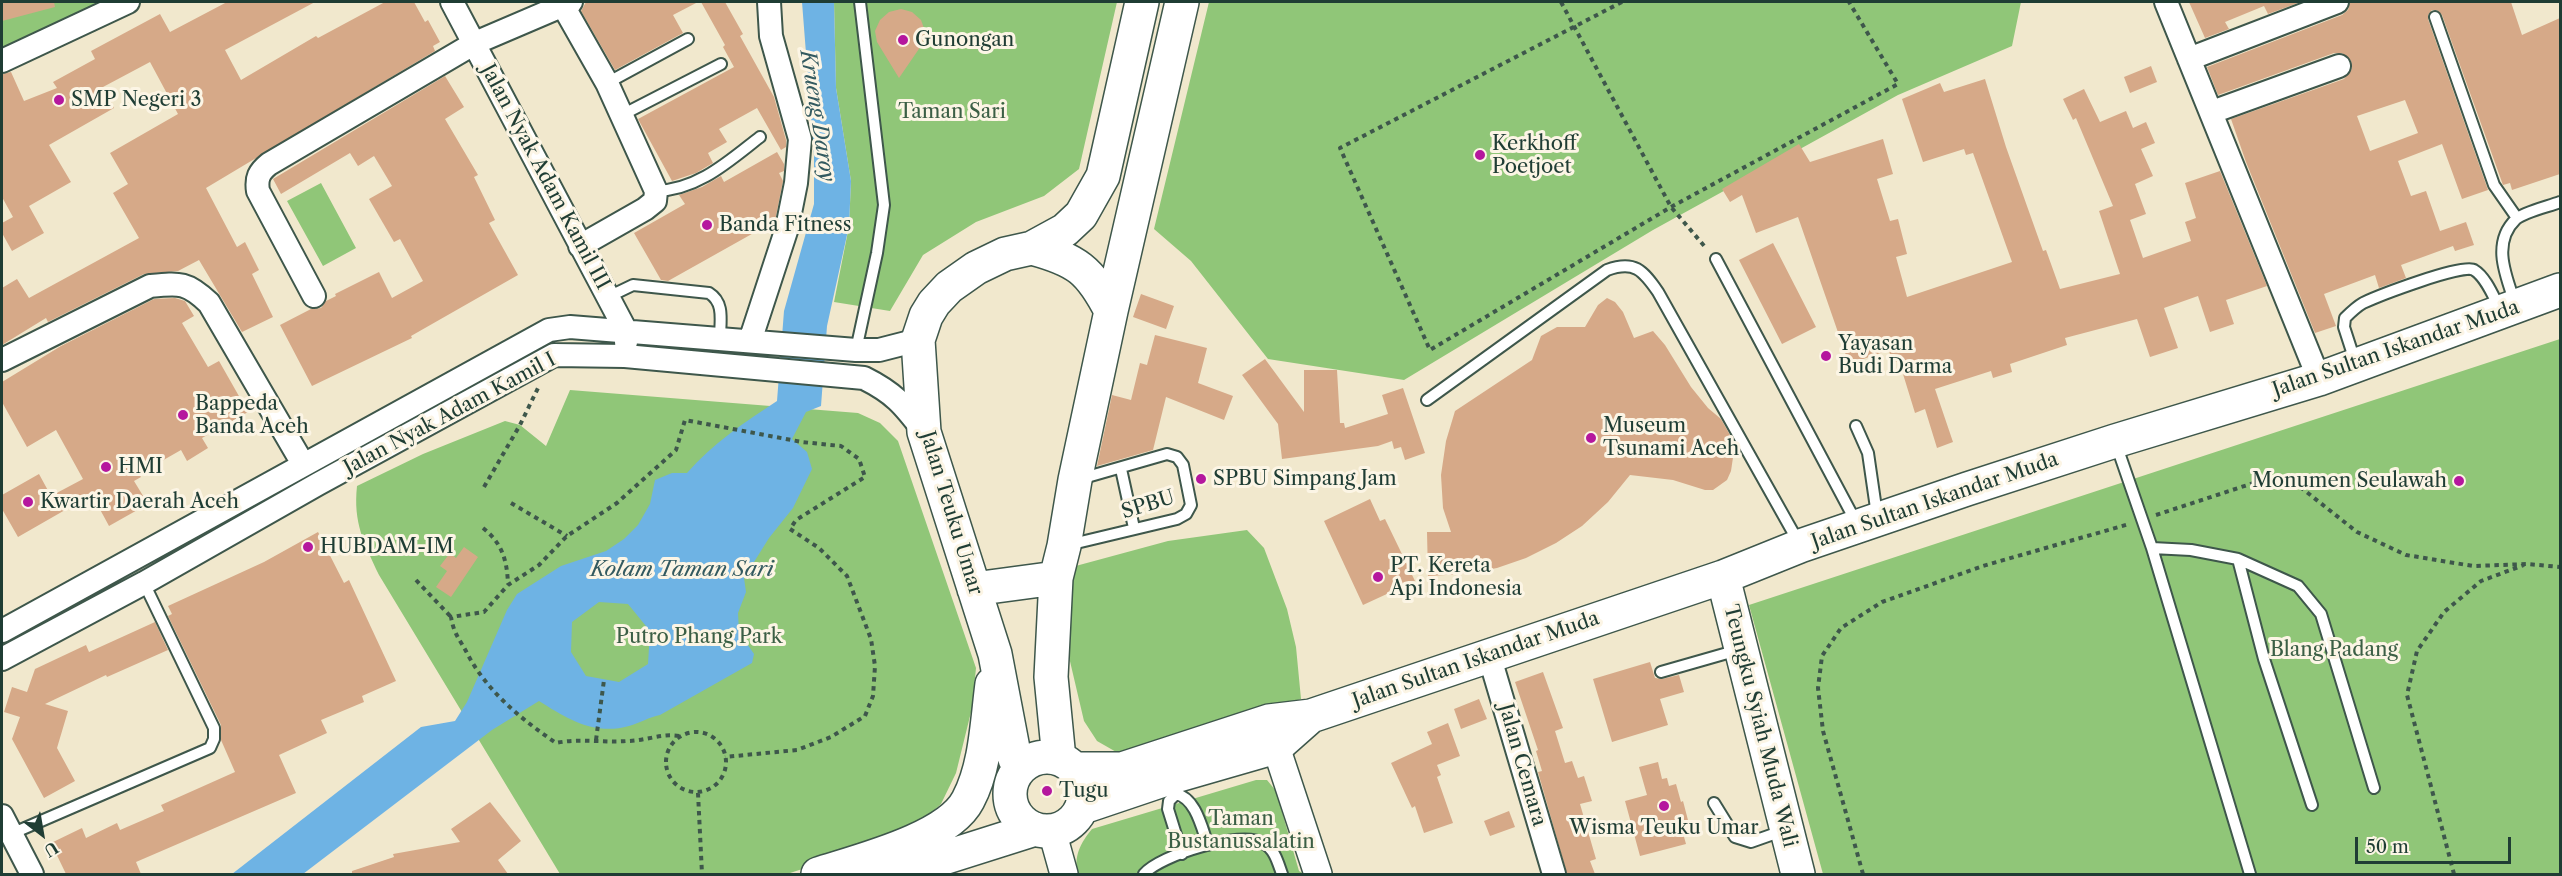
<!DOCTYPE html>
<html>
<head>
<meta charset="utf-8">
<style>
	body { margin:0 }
	#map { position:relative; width:2562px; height:876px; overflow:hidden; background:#f1e8cd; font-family:"Libre Caslon Text",serif }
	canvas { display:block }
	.frame { position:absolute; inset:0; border:3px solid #1f3d34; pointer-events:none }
	.north { position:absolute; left:12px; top:804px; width:60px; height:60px; -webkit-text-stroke:4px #fcf5e5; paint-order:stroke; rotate:149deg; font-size:16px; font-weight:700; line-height:24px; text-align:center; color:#1f3d34 }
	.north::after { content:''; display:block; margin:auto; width:21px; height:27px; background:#1f3d34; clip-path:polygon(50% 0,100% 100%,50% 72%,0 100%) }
	.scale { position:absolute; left:2355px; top:837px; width:156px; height:27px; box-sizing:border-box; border:3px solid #1f3d34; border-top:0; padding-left:8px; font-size:18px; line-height:21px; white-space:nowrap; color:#1f3d34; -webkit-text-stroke:4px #fcf5e5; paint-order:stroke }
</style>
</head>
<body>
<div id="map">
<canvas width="2562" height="876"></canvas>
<div class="frame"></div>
<div class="north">U</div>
<div class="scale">50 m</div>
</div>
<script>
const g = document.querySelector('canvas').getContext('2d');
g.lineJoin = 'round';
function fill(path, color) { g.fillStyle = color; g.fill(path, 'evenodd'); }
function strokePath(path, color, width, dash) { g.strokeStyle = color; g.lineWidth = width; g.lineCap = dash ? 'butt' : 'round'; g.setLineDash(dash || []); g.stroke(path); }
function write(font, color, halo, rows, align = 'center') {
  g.font = font + ' "Libre Caslon Text",serif'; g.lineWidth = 6; g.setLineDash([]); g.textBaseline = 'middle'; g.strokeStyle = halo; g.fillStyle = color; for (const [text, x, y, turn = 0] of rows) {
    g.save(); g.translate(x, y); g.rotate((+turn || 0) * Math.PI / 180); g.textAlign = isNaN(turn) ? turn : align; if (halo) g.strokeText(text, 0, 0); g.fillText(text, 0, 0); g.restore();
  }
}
const green = new Path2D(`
	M2,2H117L2,60Z
	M834,2H1117L1079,169L1044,196L976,222L923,255L890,311L834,302L849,226L851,181L836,88Z
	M1209,2H2021L2012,46L1898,95L1653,230L1404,380L1268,359L1191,261L1154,229Z
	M321,183L356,248L323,266L287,201Z
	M2560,339V874H1823L1749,605Z
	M570,390L858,413L880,423L898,441L976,668L972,708L956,773L941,804L906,835L787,874H560L379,575C364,543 353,523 357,486L423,454L505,421L520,425L546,446Z
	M1247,530L1264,548L1287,609L1296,647L1301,699L1144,753H1118L1097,741L1084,721L1069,657L1072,567L1168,541Z
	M1256,780H1267L1276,791L1299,871L1304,874H1078C1073,857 1081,842 1092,829Z`);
const water = new Path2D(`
	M802,2H834L836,88L851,181L849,226L827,326L821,406L806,412L792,439L807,452L812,469L793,508L769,538L744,578L746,592L738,613L739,632L754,654L752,663L660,715C649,717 640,723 629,726C594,736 566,718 539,701L492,730L303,874H232L421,727L455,721L467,702L507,610L517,594L561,566L606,551L624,539L638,525L650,504L655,480L672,473H687C712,444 745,422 777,401L784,311L814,204V156ZM599,602L628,604L650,631L648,664L619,682L586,676L571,652L572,622Z`);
const building = new Path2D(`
	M2,2H54L55,7L2,21Z
	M227,2H315L225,50L241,80L316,36L318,38L385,2H414L425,22L428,20L440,42L433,46L435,51L206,188L237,247L245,242L259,270L252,274L273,317L242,332L199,260L178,271L144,274L48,322L46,318L2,345V288L17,279L29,298L139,238L113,193L128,184L110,153L178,114L150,62L103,87L114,108L49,145L71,182L29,206L44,233L12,251L2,233V223L13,217L2,197V74L11,72L24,101L57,88L53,82L95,59L91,51L160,14L170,32Z
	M586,2H698L673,15L683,33L615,70L581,11Z
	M701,2H725L743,34L740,36L774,97L786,140V147L781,150L757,108L719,129L727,142L708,153L713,163L696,173L672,181L638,119L734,67L723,47L725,45Z
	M2189,2H2301L2268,14L2264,6L2225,22L2229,29L2205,38Z
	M2350,2H2511L2522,35L2560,18V174L2512,190L2510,183L2503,185L2442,15L2437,10H2432L2428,15V19L2488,190L2462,199L2442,144L2398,161L2411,196L2426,191L2440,231L2466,222L2474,245L2455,251L2453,246L2401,265L2406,278L2379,288L2375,275L2324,294L2336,326L2315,333L2246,162L2231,119L2344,79L2352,69L2351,61L2342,53H2334L2218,95L2207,67L2342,15L2348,10ZM2405,100L2418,133L2370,151L2357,116Z
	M901,9L912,12L921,20L925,31L923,43L899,78L877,42L875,31L880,20L889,12Z
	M2151,66L2157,82L2130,93L2124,77Z
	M445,76L464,107L445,119L478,175L474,177L495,220L489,223L518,275L411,336L412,338L312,386L280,325L311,309L321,308L326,301L336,296L335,294L379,272L392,298L423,281L400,239L394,242L369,199L392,186L374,156L358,166L350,153L281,194L273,179Z
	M1985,79L2006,147L2043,251L2046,250L2060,289L2120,274L2099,211L2113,206L2076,118L2073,120L2063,99L2084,89L2100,122L2126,111L2133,128L2146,122L2155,143L2141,149L2153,176L2135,184L2146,214L2130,220L2143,258L2191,241L2185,222L2196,218L2185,183L2220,171L2267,286L2226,300L2234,324L2210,332L2198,296L2164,308L2178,348L2150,357L2137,319L2065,338L2067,345L2010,364L2012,372L1993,378L1991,371L1935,389L1953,442L1937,448L1925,409L1915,413L1899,361L1892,363L1889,350L1849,364L1798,217L1756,233L1742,195L1730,202L1722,189L1799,144L1810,162L1883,139L1893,174L1877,179L1890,221L1898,219L1907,254L1896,257L1907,297L2012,262L1973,153L1966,155L1964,149L1923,162L1902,99L1940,83L1944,92Z
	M777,152L784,164V171L779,173L783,181L775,221L668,281L661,280L634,233L685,204L679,195L702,187L721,176L724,182Z
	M1773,243L1816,327L1782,344L1739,260Z
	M1141,294L1174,306L1166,329L1133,317Z
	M175,298L185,301L194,316L182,323L208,367L219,361L248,412L202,438L208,448L187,461L181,450L139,474L141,477L134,481L148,504L109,526L96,502L90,506L86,498L18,537L2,509V495L39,474L51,496L83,479L56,430L27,447L2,402V382L61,346L154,299Z
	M1607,298L1615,302L1623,312L1634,338L1653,331L1665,345L1691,387L1708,408L1721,419L1735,444L1731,471L1727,480L1713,490H1705L1673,480L1630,475L1608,502L1582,526L1556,543L1526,558L1497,568L1464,574L1428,576L1427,532H1451L1443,508L1441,475L1446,441L1455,411L1532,360L1541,336L1557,327H1585L1598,305Z
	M1155,335L1207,348L1198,383L1233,396L1224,420L1166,397L1153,450L1097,466L1112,395L1131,400L1140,363L1147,365Z
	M1265,359L1304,412V370H1337L1340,423H1344L1345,428L1388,414L1382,395L1403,388L1425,453L1405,460L1401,447L1394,449L1392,441L1378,446L1282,459L1278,424L1242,375Z
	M1370,499L1380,521L1385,519L1415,581L1363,605L1324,521Z
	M318,532L344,583L349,580L396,681L362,696L364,702L321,720L327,733L279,755L296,793L136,862L141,874H66L51,843L82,828L86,838L117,823L120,830L164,811L161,805L235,772L221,740V725L168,616L172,614L168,606L264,562Z
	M464,547L478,557L451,597L436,587L447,571L440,566L450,553L456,558Z
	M155,622L168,650L107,677L106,675L45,704L68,711L57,748L75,781L44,798L12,739L20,717L4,712L12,687L27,692L35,669L86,645L89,652Z
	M1650,662L1655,678L1662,679L1679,675L1684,692L1660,699L1668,725L1612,742L1593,679Z
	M1543,672L1563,728L1555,731L1565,763L1572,761L1578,778L1584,776L1592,801L1580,804L1596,859L1590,861L1595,874H1567L1538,772L1542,771L1536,751L1538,750L1515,682Z
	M1479,699L1487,719L1461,729L1454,709Z
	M1448,723L1460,756L1437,765L1441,775L1437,777L1453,823L1424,833L1415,806L1412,808L1391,763L1432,744L1427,732Z
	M1658,762L1662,779L1667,778L1669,786L1676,784L1681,802L1683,801L1689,824L1681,826L1686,844L1640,856L1625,801L1647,795L1639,767Z
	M490,802L521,841L498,860L508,874H352V871L394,857L393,854L460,842L451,829Z
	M1509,811L1515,827L1490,836L1484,821Z`);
const path = new Path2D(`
	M1561,2L1671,207L1706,248
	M1622,2L1340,148L1430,350L1671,207L1898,84L1849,2
	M484,487L520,425L538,388
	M511,503L567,536
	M2156,515L2275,476L2294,482L2357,532L2406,555L2473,566L2528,564L2560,567
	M483,528C502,543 507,560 508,584
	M416,580L451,617
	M666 762a30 30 0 1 1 60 0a30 30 0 1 1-60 0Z
	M679,736C662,733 645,741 627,741C603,743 580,738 556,743C521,719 488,692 468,655C460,639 454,635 451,617L484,612L508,585L539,565L567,536L617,503L676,450L685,420L802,442L841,446L859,459L865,477L796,520L790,529L819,548L847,576L871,639L875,666L873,696L865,716L831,737L797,750L725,757
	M596,740L604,680
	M698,793L702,874
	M1863,874L1823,731L1818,688L1822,656L1841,628L1882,602L1983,566L2129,524
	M2454,874L2407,695L2417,651L2444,612L2481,581L2524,565`);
const service = new Path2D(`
	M2435,17L2494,185L2517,218
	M607,83L688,39
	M622,115L721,64
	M656,191C698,190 729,161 760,137
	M1716,259L1856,522
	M608,297L633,285L709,293C725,303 720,321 720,339
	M2515,303C2506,276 2491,243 2516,219C2524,212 2550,206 2560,202
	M856,350L877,253L884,205L860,2
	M2355,361L2344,327L2345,318C2350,313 2356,307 2363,303C2378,296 2463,263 2474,270C2486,277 2494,298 2500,309
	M1427,400L1607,270C1634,260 1643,270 1658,292L1799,543
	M1856,426L1868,453L1877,515
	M2116,444L2152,548L2250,874
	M1121,469L1134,528
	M1068,545L1177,519L1186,514L1191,505L1183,465L1177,457L1167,454L1080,479
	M2152,548L2191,550L2238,559L2264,659L2312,805
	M2238,559L2298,586L2321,614L2374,788
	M1661,672L1738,650
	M1173,781L1176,794C1196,798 1202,829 1208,845
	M1176,794L1169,801L1168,809L1182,854
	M1714,803L1735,837L1751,842L1785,830
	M11,834L210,748L214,739V728L144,583
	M1144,874C1160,855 1241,830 1263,843C1275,849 1278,863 1282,874`);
const minor = new Path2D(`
	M452,2L626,331V342
	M561,2L607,83L656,191L655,201L645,209L580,246
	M2166,2L2319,379
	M2189,59L2337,2
	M2,61L128,2
	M2212,112L2339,66
	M314,296L258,191C256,178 259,172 269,164L475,43L571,2
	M750,341L787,228L796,183L800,139L771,36L769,2
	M2,360L150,286C180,283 187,282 209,303L303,464
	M2,631L549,330L570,327L856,350H879L918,340
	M1489,655L1554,874
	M2,659L144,583L318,484L554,355L625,356L864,378C894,393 903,404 923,430
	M2,816L32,874`);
const tertiary = new Path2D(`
	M1276,747L1318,874
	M1052,831L1064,874`);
const trunk = new Path2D(`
	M1032,248C1077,260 1090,270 1111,311
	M1723,577L1798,874
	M974,589L1056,578
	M1010 794a37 37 0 1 1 74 0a37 37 0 1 1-74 0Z
	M1015,759L995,654L924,432L918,340L926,316L934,303L949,287L976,268L1005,254L1032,248L1065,230L1081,215L1103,176L1142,2
	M1059,759L1051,677L1056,578L1064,546L1075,480L1111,311L1182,2
	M1075,769H1122L1269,721L1311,716L1723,577L1800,546L1967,489L2115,441L2319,379L2560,290
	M1083,807L1172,777L1276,747L1311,716
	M818,874C858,861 948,839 968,800C986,766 987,722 992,684
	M893,874L1035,829`);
const markers = [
	[903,40,6,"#b5179e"],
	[59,100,6,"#b5179e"],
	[1480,155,6,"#b5179e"],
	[707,225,6,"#b5179e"],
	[1826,356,6,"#b5179e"],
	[183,415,6,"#b5179e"],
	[1591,438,6,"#b5179e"],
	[106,467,6,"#b5179e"],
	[1201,479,6,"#b5179e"],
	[2459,481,6,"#b5179e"],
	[28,502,6,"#b5179e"],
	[308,547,6,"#b5179e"],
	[1378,577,6,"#b5179e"],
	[1047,791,6,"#b5179e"],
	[1664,806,6,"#b5179e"]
];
const poiNames = [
	["Gunongan",915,40],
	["SMP Negeri 3",71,100],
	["Kerkhoff",1492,144],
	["Poetjoet",1492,167],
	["Banda Fitness",719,225],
	["Yayasan",1838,344],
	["Budi Darma",1838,367],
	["Bappeda",195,404],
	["Banda Aceh",195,427],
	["Museum",1603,426],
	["Tsunami Aceh",1603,449],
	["HMI",118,467],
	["SPBU Simpang Jam",1213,479],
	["Monumen Seulawah",2447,481,"right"],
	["Kwartir Daerah Aceh",40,502],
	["HUBDAM-IM",320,547],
	["PT. Kereta",1390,566],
	["Api Indonesia",1390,589],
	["Tugu",1059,791],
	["Wisma Teuku Umar",1664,828,"center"]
];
const parkNames = [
	["Taman Sari",952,112],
	["Putro Phang Park",699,637],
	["Blang Padang",2334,650],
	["Taman",1241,819],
	["Bustanussalatin",1241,842]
];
const streetNames = [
	["Jalan Nyak Adam Kamil III",545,177,62],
	["Jalan Sultan Iskandar Muda",2396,349,-19],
	["Jalan Nyak Adam Kamil I",450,414,-28],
	["Jalan Sultan Iskandar Muda",1935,501,-19],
	["SPBU",1148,505,-17],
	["Jalan Teuku Umar",951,513,73],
	["Jalan Sultan Iskandar Muda",1476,660,-19],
	["Teungku Syiah Muda Wali",1760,726,76],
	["Jalan Cemara",1522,765,74]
];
const waterNames = [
	["Krueng Daroy",817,116,81],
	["Kolam Taman Sari",682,570]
];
fill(green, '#90c678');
fill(water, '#6eb3e4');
fill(building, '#d6a988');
strokePath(service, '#3e574b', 14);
strokePath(minor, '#3e574b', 26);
strokePath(tertiary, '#3e574b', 30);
strokePath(trunk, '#3e574b', 36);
strokePath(path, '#3e574b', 4, [4.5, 4.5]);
strokePath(service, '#fff', 10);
strokePath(minor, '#fff', 22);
strokePath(tertiary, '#fff', 27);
strokePath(trunk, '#fff', 33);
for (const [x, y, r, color] of markers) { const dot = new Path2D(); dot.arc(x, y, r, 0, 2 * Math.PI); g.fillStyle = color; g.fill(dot); strokePath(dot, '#fcf5e5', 2); }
write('20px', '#1f3d34', '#fcf5e5', poiNames, 'left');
write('20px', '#3b5f45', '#fcf5e5', parkNames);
write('20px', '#1f3d34', '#fcf5e5', streetNames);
write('italic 21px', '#335a60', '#fcf5e5', waterNames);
</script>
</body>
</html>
